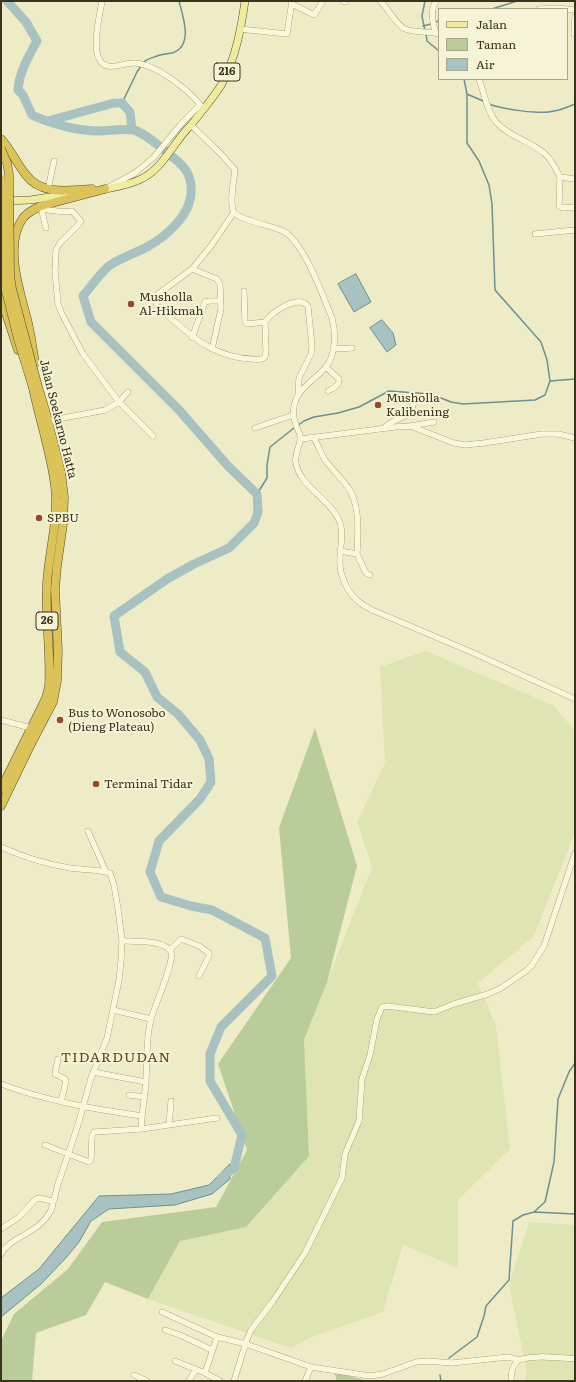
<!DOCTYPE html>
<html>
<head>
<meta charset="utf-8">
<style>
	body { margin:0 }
	#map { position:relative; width:576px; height:1382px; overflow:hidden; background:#eeecc6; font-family:Literata,serif }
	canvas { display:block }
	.frame { position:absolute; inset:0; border:2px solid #3a331f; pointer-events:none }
	.legend { position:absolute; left:438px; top:8px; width:130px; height:72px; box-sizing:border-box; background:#f5f4d6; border:1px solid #aaa78d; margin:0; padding:5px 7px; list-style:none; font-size:12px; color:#3a331f }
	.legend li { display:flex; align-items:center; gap:8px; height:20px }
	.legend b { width:20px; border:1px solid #aaa78d }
</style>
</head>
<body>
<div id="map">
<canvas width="576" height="1382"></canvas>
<div class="frame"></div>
<ul class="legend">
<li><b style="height:5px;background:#f0ec9f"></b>Jalan</li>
<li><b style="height:11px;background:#b9cc9a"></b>Taman</li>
<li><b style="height:11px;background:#a7c2c1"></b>Air</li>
</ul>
</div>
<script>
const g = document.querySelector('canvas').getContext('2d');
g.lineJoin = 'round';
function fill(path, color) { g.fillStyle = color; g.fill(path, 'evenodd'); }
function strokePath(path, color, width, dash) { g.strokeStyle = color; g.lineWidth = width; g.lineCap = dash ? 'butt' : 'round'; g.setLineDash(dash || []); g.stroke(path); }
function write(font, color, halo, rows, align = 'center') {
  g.font = font + ' Literata,serif'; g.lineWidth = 4; g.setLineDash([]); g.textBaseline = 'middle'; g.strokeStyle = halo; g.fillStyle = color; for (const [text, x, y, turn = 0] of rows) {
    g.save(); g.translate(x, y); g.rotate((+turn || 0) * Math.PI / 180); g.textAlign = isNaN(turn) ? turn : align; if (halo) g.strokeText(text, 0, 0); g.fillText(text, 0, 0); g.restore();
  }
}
const farmland = new Path2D(`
	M426,651L553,705L575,731V832L534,936L478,983L496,1026L510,1149L458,1200V1268L403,1245L383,1312L309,1338L291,1348L148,1299L183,1236L309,1156L304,1040L372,867L357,822L385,763L380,667Z
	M529,1222L575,1225V1381H524L527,1372L509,1285Z`);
const green = new Path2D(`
	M315,728L357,866L327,982L304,1040L309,1156L246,1227L180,1241L148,1299L105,1282L86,1315L36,1333L32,1381H1V1341L14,1314L68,1269L102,1222L216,1207L247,1150L218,1064L291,958L279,828Z
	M334,1372L368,1381H337Z`);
const water = new Path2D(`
	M356,274L371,302L354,312L338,284Z
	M382,320L393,333L396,345L387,352L370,328Z
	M230,1164V1179L212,1194L175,1205L109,1209L91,1221L79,1242L65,1259L41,1284L1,1317V1298L39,1269L99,1196L171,1194L209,1185Z`);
const stream = new Path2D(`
	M492,9L517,1
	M435,22L439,21
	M423,26L431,24
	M425,31L422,16L425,1
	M426,34L427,41L439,51
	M143,63C146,59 152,58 157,56C162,54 167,54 172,53C194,46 183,17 179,1
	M467,94L483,101
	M122,103L137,72L141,66
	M489,104C502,109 541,115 554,111C561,110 568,107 575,104
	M550,381L575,379
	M297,426L304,421L314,417L338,413L359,407L389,391L431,394L451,402L463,404L535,400L545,395L550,381L547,360L541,342L495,290L492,204L489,185L479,161L467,143V94L464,79
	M257,494L267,478V465L270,447L294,428
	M535,1211L545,1202L554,1162L558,1099L569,1072L575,1063
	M449,1358L477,1337L484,1316L486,1306L509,1280L513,1221L523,1215L534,1212L575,1214
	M440,1375L441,1381`);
const river = new Path2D(`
	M7,1L26,22L37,41C29,56 19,72 18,90L23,95L32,115C51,124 78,131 99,131C109,131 123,128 133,130C146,133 164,150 175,159C185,167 190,174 191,186C194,213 168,235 147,247C136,253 118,259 109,266C100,273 91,287 83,296L91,322L179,410L228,466L257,494L258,512L254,523L229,548L194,564L167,579L114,616L120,652L145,672L157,697L178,714L200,740L209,759L211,782L200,799L159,841L150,872L161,897L191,906L212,910L265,938L272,976L221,1027L210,1054V1081L242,1135L234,1168L221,1178
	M48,121L114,103H122L130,112L132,130`);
const minor = new Path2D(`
	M102,1C100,15 87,62 108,66C118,68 126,62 135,63C158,65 190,91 203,108
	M343,1L345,2
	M380,1C388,8 396,25 405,29C416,33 428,31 439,34
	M436,1C430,11 432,22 436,33
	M292,4L314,15L323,1
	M539,9L557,8L575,10
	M240,29L287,34L292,1
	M574,34L575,17
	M479,79C484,93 487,111 496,122C509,137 531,141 545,154C552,160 556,169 560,177L575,179
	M191,125L221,154L235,170C234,179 229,205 234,212C239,220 273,226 283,231C304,242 323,296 332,318C336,332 336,356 325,368C315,380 296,389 294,407C293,413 294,420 296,425C297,430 301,433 300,439C300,447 294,454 296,463C299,486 333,501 340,523C344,534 340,547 340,559C339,575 347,592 359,602C363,605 368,608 372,610L469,651L575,699
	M560,177L559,206L563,208L573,207L575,209
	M109,187L135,173L154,157L181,124L200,105
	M48,189L54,161
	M41,207L46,228
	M42,209C52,210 62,213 72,211L81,221L77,226L60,243L56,250L55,271L58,304L62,314L83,354L119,402L153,436
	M234,212L211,246L192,269L158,294C155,298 155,301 157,306C189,334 215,362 262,359L265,357L266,352L265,322L247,324L245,322L244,291
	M535,234L575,230
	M192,269L217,279L220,284L221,309L212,349
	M265,322C272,312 298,294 308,306L312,346L311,354L299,378L298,394
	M192,338L205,302L209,301H219
	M333,349L352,348
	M326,367L339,379C340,386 333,388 328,391
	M48,421L105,410L119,402L128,392
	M410,426L434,422
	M385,427L392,422L411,413L415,397
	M255,428L293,415
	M314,438C318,445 321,453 325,460C333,471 344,480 351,492C360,511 358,534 357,554
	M301,439L395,427L410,426L454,443L465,445L484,443L542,434H558L575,438
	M340,551L357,554L366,573L370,575
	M1,720L31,728
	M88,831L106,872
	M1,847C23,857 45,864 70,868C82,870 98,869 110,873L114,885L118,909L122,941L121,961L119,980L107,1038L91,1078L77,1128L58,1184L54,1200L51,1201L40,1198L36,1199L19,1217L1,1229
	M170,950L181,939L199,946L209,953V956L199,976
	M113,1010L151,1019
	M58,1059L55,1074L65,1079L66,1081L61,1102
	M93,1072L146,1082
	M1,1084C46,1101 94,1109 142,1116
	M129,1095L144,1097
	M169,1125L171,1101
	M141,1129L217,1118
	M45,1145L89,1162L91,1160L92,1136L94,1132L141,1129C142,1112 145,1096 146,1080C147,1060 146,1038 151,1019C154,1007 175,961 171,952C166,940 132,941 122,941
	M1,1254C11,1236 38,1234 50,1212C52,1208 54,1205 53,1200
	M162,1312L217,1337L205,1373L220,1381
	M165,1330L180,1335L212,1350
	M217,1337L246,1344L311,1367L370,1376L383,1374L416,1362L428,1361L452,1363L508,1357L519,1360
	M175,1361L205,1373
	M134,1375L147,1381
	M189,1381L196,1369
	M234,1381L246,1342L251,1330L273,1301L305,1253L342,1178L345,1154L359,1121L362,1079L370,1055L377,1019L382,1007L387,1006L434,1012L454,1004L488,994L501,988L526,971L532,965L544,946L575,853
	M305,1381L311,1367
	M511,1381C511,1376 512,1367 516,1363C523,1353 563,1358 575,1359`);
const major = new Path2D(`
	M101,190C115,187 131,185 143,178C163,168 175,140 191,125C201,112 215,96 223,82C236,56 241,29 245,1
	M4,201L30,200L77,193`);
const highway = new Path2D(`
	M1,139C11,150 17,164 26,175C42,196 69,190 92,189
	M1,298L18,350
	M35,363C33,350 31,336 28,323C21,294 3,246 23,218C28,212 34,209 41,206L105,189
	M1,789L46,698L49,687C51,652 45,618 47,583C49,551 59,519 55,486C51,453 40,421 33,388
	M1,806L29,748L53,702L57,681L58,651L55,589L57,566L63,524L64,497L61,472L46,413L38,387`);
const highwayBridge = new Path2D(`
	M1,149L7,163L9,174L10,276L12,289L38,387
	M1,179L3,264L6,291L18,339L33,388`);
const markers = [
	[131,304,4,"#98472c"],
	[378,405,4,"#98472c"],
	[39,518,4,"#98472c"],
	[60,720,4,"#98472c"],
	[96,784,4,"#98472c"]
];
const shields = [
	[227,72,26],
	[47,621,22]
];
const shieldNames = [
	["216",227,72],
	["26",47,621]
];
const poiNames = [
	["Musholla",139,297],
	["Al-Hikmah",139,311],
	["Musholla",386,398],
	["Kalibening",386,412],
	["SPBU",47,518],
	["Bus to Wonosobo",68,713],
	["(Dieng Plateau)",68,727],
	["Terminal Tidar",104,784]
];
const streetNames = [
	["Jalan Soekarno Hatta",58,419,76]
];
const quarterNames = [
	["TIDARDUDAN",116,1058]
];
fill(farmland, '#dfe4b3');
fill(green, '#b9cc9a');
fill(water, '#a7c2c1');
strokePath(water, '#6e9090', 1);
strokePath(stream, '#6e9090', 1.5);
strokePath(river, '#a7c2c1', 9);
strokePath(minor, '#89805c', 6);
strokePath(major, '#574c30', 8);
strokePath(highway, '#574c30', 9);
strokePath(minor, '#f9f7d9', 5.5);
strokePath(major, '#f0ec9f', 7);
strokePath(highway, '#dbc359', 8);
strokePath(highwayBridge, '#574c30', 9, []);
strokePath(highwayBridge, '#dbc359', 8);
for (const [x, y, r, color] of markers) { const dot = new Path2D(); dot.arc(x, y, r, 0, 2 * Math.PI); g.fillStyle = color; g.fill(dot); strokePath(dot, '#f5f4d6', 1.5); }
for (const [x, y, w] of shields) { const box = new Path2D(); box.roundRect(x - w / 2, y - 9, w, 18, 3); g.fillStyle = '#f5f4d6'; g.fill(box); strokePath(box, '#3a331f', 1); }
write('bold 11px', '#3a331f', null, shieldNames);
write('12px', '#3a331f', '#f5f4d6', poiNames, 'left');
write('12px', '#3a331f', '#f5f4d6', streetNames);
g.letterSpacing = '1px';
write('14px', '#66401f', '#f5f4d6', quarterNames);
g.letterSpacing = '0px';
</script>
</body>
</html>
